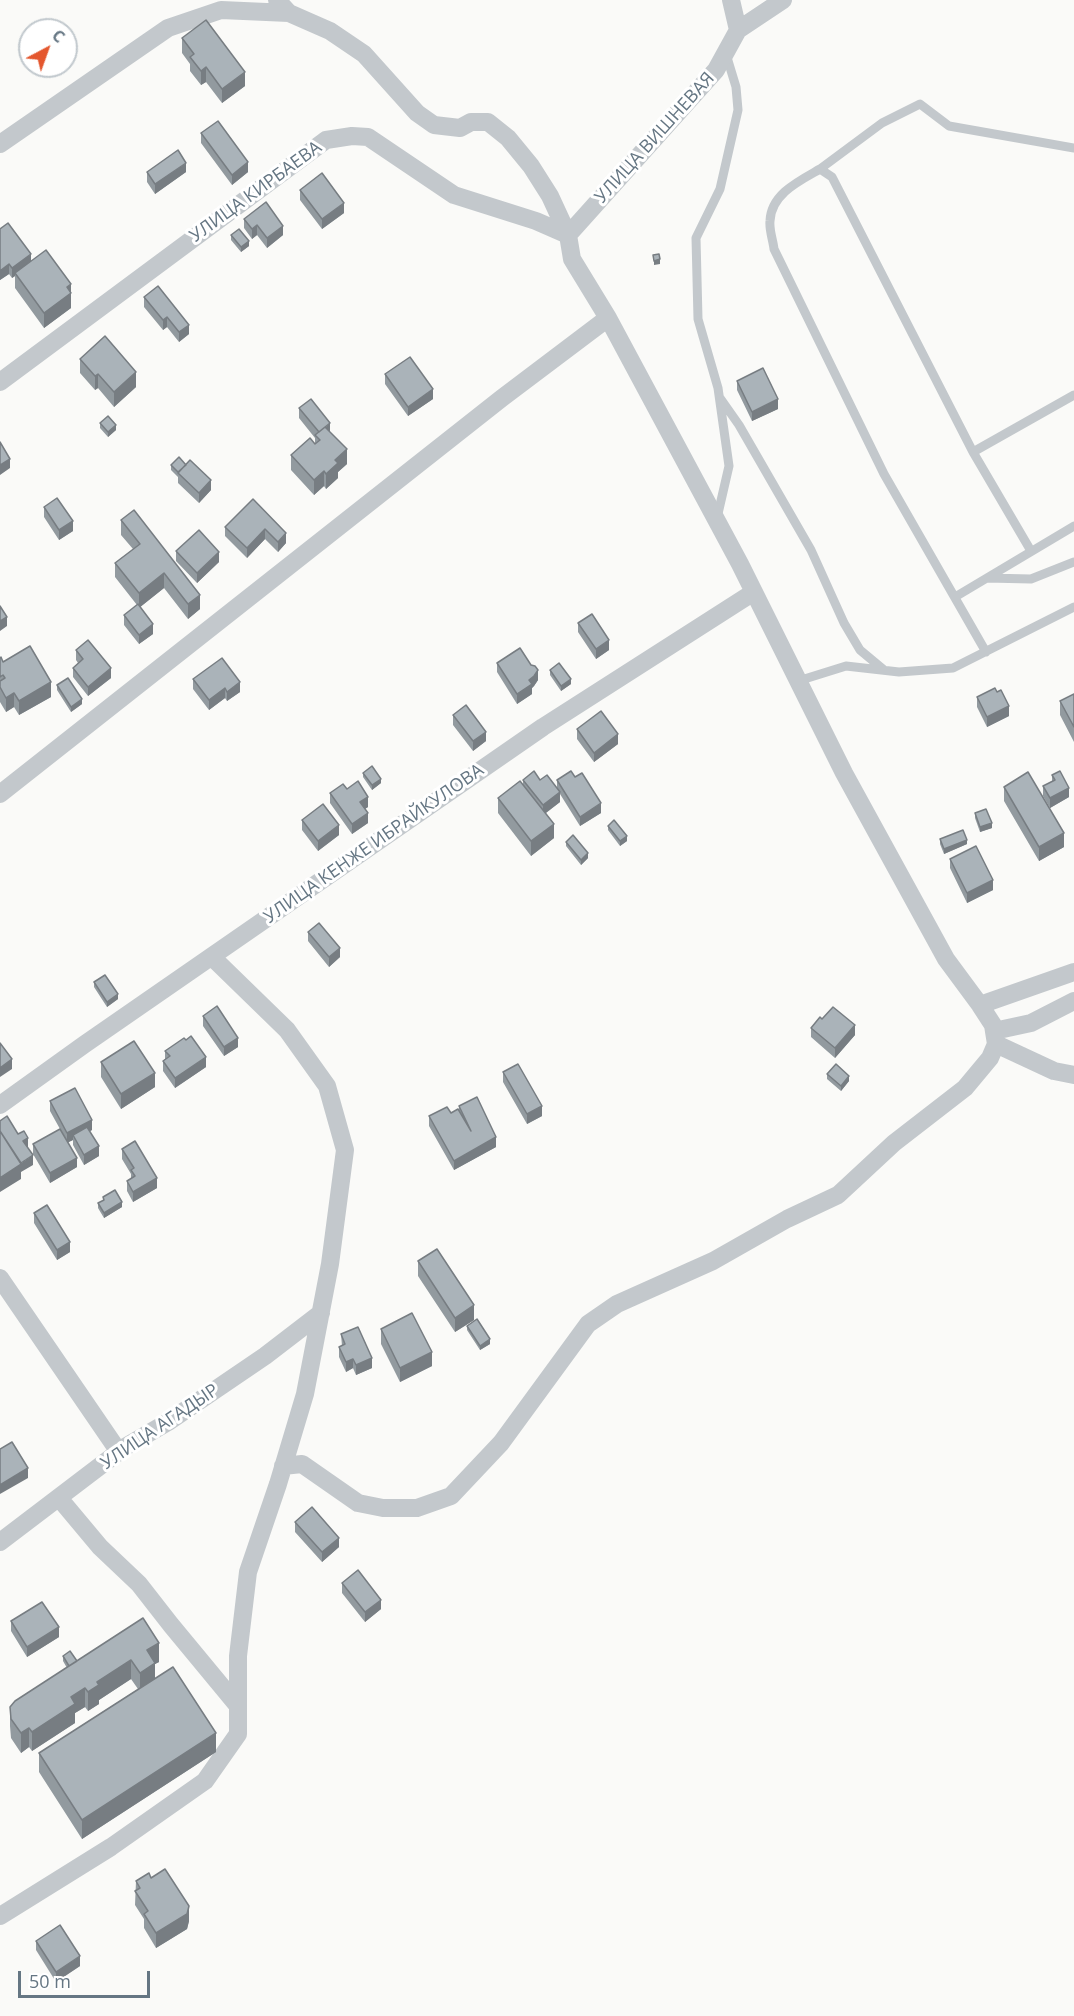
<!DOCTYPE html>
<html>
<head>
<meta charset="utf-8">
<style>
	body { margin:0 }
	#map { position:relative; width:1074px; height:2016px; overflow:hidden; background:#fafaf8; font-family:"Open Sans",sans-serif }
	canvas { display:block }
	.north { position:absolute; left:18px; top:18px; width:60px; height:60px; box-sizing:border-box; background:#fff; border:2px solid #c1c8cd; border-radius:50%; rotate:41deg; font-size:16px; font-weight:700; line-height:24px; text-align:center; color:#657683 }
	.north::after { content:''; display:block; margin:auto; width:21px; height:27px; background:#e4572e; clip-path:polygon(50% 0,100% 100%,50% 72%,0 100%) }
	.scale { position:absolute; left:18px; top:1971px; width:132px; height:27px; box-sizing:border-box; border:3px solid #657683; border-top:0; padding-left:8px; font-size:18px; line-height:21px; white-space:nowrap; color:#657683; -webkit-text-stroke:4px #fff; paint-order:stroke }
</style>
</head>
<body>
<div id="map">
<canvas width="1074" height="2016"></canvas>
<div class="north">С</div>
<div class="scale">50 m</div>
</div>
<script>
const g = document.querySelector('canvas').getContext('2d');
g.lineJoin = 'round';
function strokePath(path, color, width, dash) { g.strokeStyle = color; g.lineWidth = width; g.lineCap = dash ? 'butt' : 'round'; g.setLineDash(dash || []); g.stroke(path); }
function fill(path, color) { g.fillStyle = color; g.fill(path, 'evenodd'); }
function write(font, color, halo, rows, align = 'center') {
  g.font = font + ' "Open Sans",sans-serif'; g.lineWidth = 6; g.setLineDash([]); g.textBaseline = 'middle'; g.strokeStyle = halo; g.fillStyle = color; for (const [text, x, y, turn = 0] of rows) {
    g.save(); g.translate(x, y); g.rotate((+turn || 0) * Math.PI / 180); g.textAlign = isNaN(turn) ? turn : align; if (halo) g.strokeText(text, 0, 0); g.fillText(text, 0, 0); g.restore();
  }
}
const lane = new Path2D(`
	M820,169L882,123L920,104L949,126L1074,148
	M720,398L739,425L811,550L844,623L860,650L884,670
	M973,452L1074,395
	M717,518L729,466L718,388L698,319L696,238L720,189L738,110L736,87L726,54
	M987,578L1031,579L1074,562
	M955,597L1074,526
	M986,652L884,474L774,249C773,240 769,230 770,221C771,194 799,181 820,169L832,177L973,452L1031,551
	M798,681L846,666L899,672L953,668L1074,607`);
const street = new Path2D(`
	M277,0L289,13L330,31L364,54L417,113L434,125L460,128L471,122H488L508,138L531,166L550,196L568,235L572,259L608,318L740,564L844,773L946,959L980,1005L993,1025L996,1044L990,1058L965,1088L894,1143L838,1195L787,1219L713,1261L617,1304L588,1324L501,1443L451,1496L417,1508H383L358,1503L302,1464L283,1466
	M738,30L783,0
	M0,144L168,28L221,10L289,13
	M568,235L716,70L738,30L731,0
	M0,382L326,140L352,136L368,137L454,195L536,221L568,235
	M0,794L502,398L608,318
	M980,1005L1074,972
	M994,1031L1031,1023L1074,1001
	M996,1044L1054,1071L1074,1075
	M0,1105L85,1044L543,727L754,592
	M0,1278L119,1452
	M59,1498L100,1547L139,1584L171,1625L238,1706
	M0,1542L125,1447L168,1422L265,1356L321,1313
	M0,1916L111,1847L205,1781L238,1734V1656L248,1572L278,1484L305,1394L330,1264L345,1150L327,1086L287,1030L212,957`);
const wall = new Path2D(`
	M182,38L245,86L222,103L206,82L201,85L190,71V64L182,53Z
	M201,133L248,172L232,185L201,143Z
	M147,172H186L155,194L147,182Z
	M300,190L344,213L322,229L300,200Z
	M244,219L283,235L267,248L257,235L252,239L244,228Z
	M0,229L31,261L71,284V308L44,328L15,288V276L12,278L9,274L0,280Z
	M231,235L249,246L241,252L231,240Z
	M144,297L189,334L179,342L167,327L163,330L144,307Z
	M80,359L136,387L114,407L98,388L95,390L80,373Z
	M385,374L433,399L408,416L385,384Z
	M737,381L778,409L752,421L737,390Z
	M299,408L330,432L347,464L338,472V478L326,489L324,486L314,495L291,470V455L315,444V438L299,418Z
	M100,423L116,430L108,437L100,428Z
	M171,465L211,490L199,503L178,483V477L171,470Z
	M253,499L286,543L278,552L265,539L247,558L225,536V527Z
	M44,507L73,531L59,540L44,517Z
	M121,520L200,609L188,619L164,588L140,607L153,634L139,644L124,625V615L137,605L115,577V563L133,549L121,535Z
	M176,551L219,562L197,583L176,561Z
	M578,623L609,650L596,659L578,632Z
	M76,650L111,678L88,696L73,677V668L78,663L76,660Z
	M0,658L3,662L51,697L19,715L14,707L6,712L0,702Z
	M497,663L538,680L534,686L532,688V694L517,704L497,672Z
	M550,670L571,684L561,691L550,675Z
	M193,679L240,692L227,701L225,698L209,710L193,689Z
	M57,685L82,704L71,712L57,690Z
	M997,692L1009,716L987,727L977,707V697Z
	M1074,694V742L1060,715V701Z
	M453,715L486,741L473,751L453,725Z
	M577,729L618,744L594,762L577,739Z
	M363,773L381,783L372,790L363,777Z
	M1052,775L1069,797L1050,808L1043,796V786L1052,781Z
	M523,780H540L557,788V780L601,813L580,826L560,794V802L546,813L554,838L531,856L498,813V798L523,784Z
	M1004,787L1064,847L1039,861L1004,801Z
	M347,789L368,807L365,809L368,823L352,834L330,803V793Z
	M975,813L992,828L980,832L975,818Z
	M302,820L339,835L318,851L302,830Z
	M608,826L627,841L620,846L608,830Z
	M940,839L967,844L944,854L940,844Z
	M566,842L588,858L581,865L566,846Z
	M950,859L993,890L967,903L950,868Z
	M308,932L340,957L329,967L308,941Z
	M94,982L118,999L107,1007L94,987Z
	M203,1016L238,1047L224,1056L203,1026Z
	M822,1019L855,1035L835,1058L811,1037V1028Z
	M165,1051L206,1067L175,1088L163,1071V1061L165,1059Z
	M101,1062L155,1087L121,1109L101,1077Z
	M503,1072L542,1116L527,1124L503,1082Z
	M827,1074L849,1081L841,1091L827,1079Z
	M50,1101L92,1130L90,1131L99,1156L84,1165L73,1145V1140L68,1142L77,1167L50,1183L33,1154V1144L60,1129L50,1111Z
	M459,1106L496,1147L454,1170L429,1126V1116L451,1113L459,1110Z
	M122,1149L157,1188L133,1202L127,1191V1181L131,1178V1174L122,1159Z
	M103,1197L122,1207L104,1218L98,1208V1203L103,1201Z
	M34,1213L70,1252L57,1260L34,1223Z
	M418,1261L474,1320L455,1332L418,1276Z
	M467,1326L490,1344L480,1350L467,1330Z
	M381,1329L432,1366L400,1382L381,1344Z
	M341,1334L372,1368L356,1375L353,1368L346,1372L339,1357V1347L342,1346Z
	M295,1522L339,1547L322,1562L295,1532Z
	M342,1583L381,1609L365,1622L342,1593Z
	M143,1618L159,1662L155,1664V1678L216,1752L82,1839L39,1772V1753L138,1689L131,1679L99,1700V1704L88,1711L85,1707L75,1713V1723L32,1751L29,1747L21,1753L11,1738L10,1726V1707L67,1668L63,1661V1656L77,1661Z
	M11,1621L59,1637L27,1657L11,1631Z
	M151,1878L189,1921L187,1929L156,1948L144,1928V1919L135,1905L136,1881Z
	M36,1941L80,1966L56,1982L36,1950Z`);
const shadedWall = new Path2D(`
	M206,67V82L201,85V71Z
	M245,72V86L222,103V89Z
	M248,162V172L232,185V175Z
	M186,163V172L155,194V184Z
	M344,203V213L322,229V219Z
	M257,225V235L252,239V229Z
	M283,226V235L267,248V238Z
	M249,241V246L241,252V247Z
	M31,254V264L15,273V276L12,278V268Z
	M660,259V264L654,265V261Z
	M9,264V274L0,280V271Z
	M71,284V308L44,328V313L67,287Z
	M167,317V327L163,330V320Z
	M189,325V334L179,342V332Z
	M136,372V387L114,407V392Z
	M98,374V388L95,390V376Z
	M433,389V399L408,416V407Z
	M778,399V409L752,421V412Z
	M330,423V433H319Z
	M116,425V430L108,437V432Z
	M347,449V464L338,472V478L326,489V474L335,460Z
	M10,459V468L0,475V465Z
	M324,471V486L314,495V480Z
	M211,480V490L199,503V493Z
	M73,521V531L59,540V530Z
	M265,529V539L247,558V548Z
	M286,533V543L278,552V542Z
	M219,552V562L197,583V573Z
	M164,573V588L139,608V593Z
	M200,595V609L188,619V604Z
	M7,617V626L0,631V621Z
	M153,624V634L139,644V635Z
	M609,640V650L596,659V649Z
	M111,668V678L88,696V687Z
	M538,670V680L534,686L532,688V694L517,704V694Z
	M571,679V684L561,691V686Z
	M51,682V697L19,715V701Z
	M240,682V692L227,701V692Z
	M225,688V698L209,710V700Z
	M14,693V707L6,712V698Z
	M82,699V704L71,712V707Z
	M1009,706V716L987,727V717Z
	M486,732V741L473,751V741Z
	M618,734V744L594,762V753Z
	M381,779V783L372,790V785Z
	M1069,788V797L1050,808V798Z
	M560,792V802L543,815V805Z
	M368,797V807L360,812V802Z
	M601,803V813L580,826V817Z
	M368,813V823L352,834V824Z
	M992,823V828L980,832V827Z
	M554,824V838L531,856V841Z
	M339,825V835L318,851V841Z
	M1064,833V847L1039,861V847Z
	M627,836V841L620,846V841Z
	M967,840V844L944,854V849Z
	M588,853V858L581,865V860Z
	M993,880V890L967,903V893Z
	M340,948V957L329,967V957Z
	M118,994V999L107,1007V1002Z
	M855,1025V1035L835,1058V1048Z
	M238,1038V1047L224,1056V1047Z
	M206,1057V1067L175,1088V1078Z
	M12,1059V1069L0,1077V1068Z
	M155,1073V1087L121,1109V1094Z
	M849,1076V1081L841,1091V1086Z
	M542,1106V1116L527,1124V1114Z
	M92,1120V1130L75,1139L73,1135V1140L67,1143V1133Z
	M496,1137V1147L454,1170V1161Z
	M28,1138V1147L23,1150V1141Z
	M99,1146V1156L84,1165V1155Z
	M33,1155V1165L21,1172V1179L0,1192V1178Z
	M77,1158V1167L50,1183V1173Z
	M157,1178V1188L133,1202V1192Z
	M122,1202V1207L104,1218V1213Z
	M70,1242V1252L57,1260V1250Z
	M474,1305V1320L455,1332V1318Z
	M490,1339V1344L480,1350V1346Z
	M432,1352V1366L400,1382V1368Z
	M372,1358V1368L356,1375V1365Z
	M353,1359V1368L346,1372V1362Z
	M28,1468V1478L0,1494V1485Z
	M339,1538V1547L322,1562V1552Z
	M381,1600V1609L365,1622V1612Z
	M59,1627V1637L27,1657V1647Z
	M159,1643V1662L155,1664V1682L140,1692V1673L147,1650Z
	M131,1660V1679L99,1700V1704L88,1711V1692L97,1682Z
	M85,1688V1707L75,1713V1723L32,1751V1732L71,1697Z
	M29,1728V1747L21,1753V1733Z
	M216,1733V1752L82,1839V1820Z
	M189,1906V1921L187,1929L156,1948V1933Z
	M80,1956V1966L56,1982V1972Z`);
const building = new Path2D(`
	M206,20L245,72L222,89L206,67L201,71L190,57L194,54L182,38Z
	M218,121L248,162L232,175L201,133Z
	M178,150L186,163L155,184L147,172Z
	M322,173L344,203L322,219L300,190Z
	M266,202L283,226L267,238L257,225L252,229L244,219Z
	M8,223L31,254L12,268L9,264L0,271V229Z
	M239,229L249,241L241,247L231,235Z
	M46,250L71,284L67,287L71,293L44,313L15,273Z
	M659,254L660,259L654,261L653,255Z
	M158,286L189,325L179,332L167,317L163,320L144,297Z
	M105,336L136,372L114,392L98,374L95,376L80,359Z
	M410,357L433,389L408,407L385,374Z
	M763,368L778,399L752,412L737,381Z
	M311,399L330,423L319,432L299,408Z
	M108,416L116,425L108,432L100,423Z
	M325,427L347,449L335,460L338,463L326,474L324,471L314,480L291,455L310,438L315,444L320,440L315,435Z
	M0,442L10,459L0,465Z
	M179,457L186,465L178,472L171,465Z
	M190,460L211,480L199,493L178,473Z
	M57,498L73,521L59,530L44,507Z
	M253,499L286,533L278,542L265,529L247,548L225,527Z
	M134,510L200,595L188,604L164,573L139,593L115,563L140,544L121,520Z
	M199,530L219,552L197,573L176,551Z
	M138,604L153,624L139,635L124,615Z
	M0,606L7,617L0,621Z
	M592,614L609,640L596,649L578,623Z
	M88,640L111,668L88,687L73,668L83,659L76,650Z
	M30,646L51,682L19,701L14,693L6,698L0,687V681L5,678L3,675L0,677V658L1,657L3,662Z
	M520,648L531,665L535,666L538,670L534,676L529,680L532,684L517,694L497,663Z
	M222,658L240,682L227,692L225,688L209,700L193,679Z
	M559,663L571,679L561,686L550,670Z
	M68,678L82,699L71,707L57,685Z
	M995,688L997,692L1001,690L1009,706L987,717L977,697Z
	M1074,694V727L1060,701Z
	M466,705L486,732L473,741L453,715Z
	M601,711L618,734L594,753L577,729Z
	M372,766L381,779L372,785L363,773Z
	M534,771L540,780L547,775L560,792L543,805L523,780Z
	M571,771L575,777L582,773L601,803L580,817L557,780Z
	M1060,771L1069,788L1050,798L1043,786L1055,780L1052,775Z
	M1028,772L1064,833L1039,847L1004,787Z
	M358,781L368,797L360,802L368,813L352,824L330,793L343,784L347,789Z
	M520,781L554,824L531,841L498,798Z
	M323,804L339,825L318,841L302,820Z
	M986,809L992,823L980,827L975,813Z
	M614,820L627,836L620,841L608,826Z
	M963,830L967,840L944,849L940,839Z
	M573,835L588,853L581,860L566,842Z
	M976,846L993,880L967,893L950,859Z
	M319,923L340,948L329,957L308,932Z
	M105,975L118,994L107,1002L94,982Z
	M217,1006L238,1038L224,1047L203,1016Z
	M833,1007L855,1025L835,1048L811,1028L820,1017L822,1019Z
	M191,1036L206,1057L175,1078L163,1061L170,1056L165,1051L184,1038L186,1040Z
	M134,1041L155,1073L121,1094L101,1062Z
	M0,1043L12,1059L0,1068Z
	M518,1064L542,1106L527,1114L503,1072Z
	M836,1064L849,1076L841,1086L827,1074Z
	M75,1088L92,1120L67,1133L50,1101Z
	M477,1097L496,1137L454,1161L429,1116L447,1107L451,1113L458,1109L471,1131L459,1106Z
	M7,1116L18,1134L24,1131L28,1138L23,1141L33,1155L21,1163L0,1131V1121Z
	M87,1127L99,1146L84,1155L73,1135Z
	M60,1129L77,1158L50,1173L33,1144Z
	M0,1131L21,1164L0,1178Z
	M135,1141L157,1178L133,1192L127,1181L135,1176L131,1170L134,1168L122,1149Z
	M115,1190L122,1202L104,1213L98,1203L104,1200L103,1197Z
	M47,1205L70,1242L57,1250L34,1213Z
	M437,1249L474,1305L455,1318L418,1261Z
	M412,1313L432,1352L400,1368L381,1329Z
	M477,1319L490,1339L480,1346L467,1326Z
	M358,1327L372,1358L356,1365L353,1359L346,1362L339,1347L345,1344L341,1334Z
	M12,1442L28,1468L0,1485V1449Z
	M312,1507L339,1538L322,1552L295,1522Z
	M358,1570L381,1600L365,1612L342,1583Z
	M42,1602L59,1627L27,1647L11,1621Z
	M143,1618L159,1643L147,1650L155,1663L140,1673L131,1660L97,1682L99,1685L88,1692L85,1688L71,1697L75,1704L32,1732L29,1728L21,1733L11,1719L10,1707L15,1701Z
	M70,1651L77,1661L69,1666L63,1656Z
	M173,1667L216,1733L82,1820L39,1753Z
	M165,1869L189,1906L187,1914L156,1933L144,1914L148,1911L135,1891L140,1888L136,1881L149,1873L151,1878Z
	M60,1925L80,1956L56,1972L36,1941Z`);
const streetNames = [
	["УЛИЦА ВИШНЕВАЯ",655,138,-48],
	["УЛИЦА КИРБАЕВА",256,192,-36],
	["УЛИЦА КЕНЖЕ ИБРАЙКУЛОВА",374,844,-35],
	["УЛИЦА АГАДЫР",160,1427,-34]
];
strokePath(lane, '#c3c8cc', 9);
strokePath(street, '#c3c8cc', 18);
fill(wall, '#929a9f');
fill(shadedWall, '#777d82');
fill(building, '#aab3b9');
strokePath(building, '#777d82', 1.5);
write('18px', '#657683', '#fff', streetNames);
</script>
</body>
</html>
